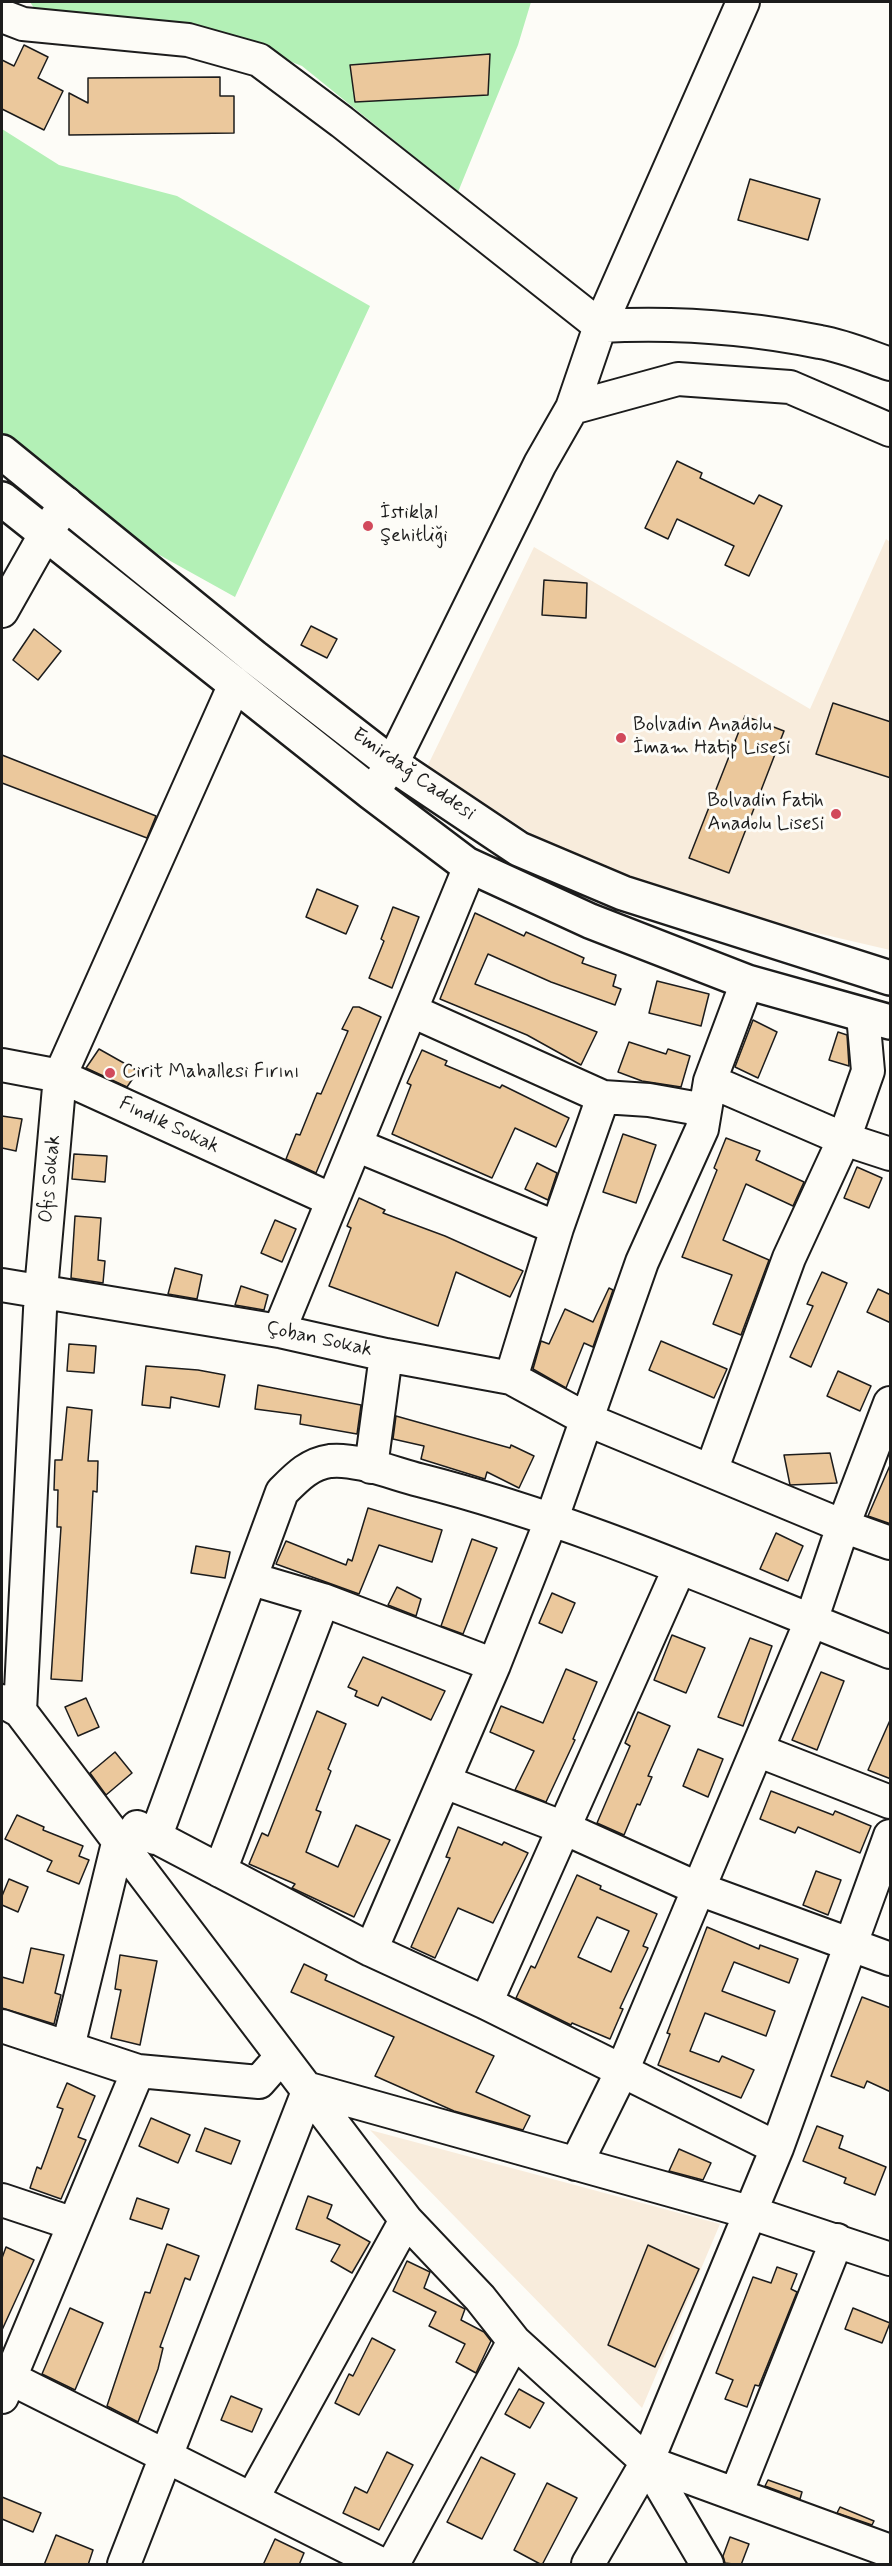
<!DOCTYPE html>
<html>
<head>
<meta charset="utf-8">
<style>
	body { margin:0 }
	#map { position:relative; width:892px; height:2566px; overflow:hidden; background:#fdfcf7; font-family:Mynerve,sans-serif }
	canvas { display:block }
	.frame { position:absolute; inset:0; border:3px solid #1c1c1c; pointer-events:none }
</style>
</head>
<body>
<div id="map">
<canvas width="892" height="2566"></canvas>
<div class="frame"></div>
</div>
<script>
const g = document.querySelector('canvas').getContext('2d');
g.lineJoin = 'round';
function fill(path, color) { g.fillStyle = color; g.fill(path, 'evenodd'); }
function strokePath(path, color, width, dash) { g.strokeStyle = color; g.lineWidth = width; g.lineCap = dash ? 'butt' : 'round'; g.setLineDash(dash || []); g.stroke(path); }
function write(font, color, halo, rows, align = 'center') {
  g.font = font + ' Mynerve,sans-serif'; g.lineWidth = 6; g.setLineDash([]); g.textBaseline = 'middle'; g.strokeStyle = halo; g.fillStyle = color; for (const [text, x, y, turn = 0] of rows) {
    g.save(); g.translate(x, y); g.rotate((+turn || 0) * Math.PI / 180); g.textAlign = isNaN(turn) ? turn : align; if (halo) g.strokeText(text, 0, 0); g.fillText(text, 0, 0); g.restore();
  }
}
const built = new Path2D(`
	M886,539L890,542V950L671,899L557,850L427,767L534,547L810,709Z
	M370,2130L720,2224L642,2408Z`);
const green = new Path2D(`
	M30,2H531L518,45L458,192L302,66L195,24L34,8Z
	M2,129L59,165L177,196L370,306L235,597L66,503L2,455Z`);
const building = new Path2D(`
	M24,45L48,57L38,78L63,91L44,130L2,109V60L14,66Z
	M490,54L488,95L355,102L350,65Z
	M220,77V96H234V133L69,135V93L88,103V78Z
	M750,179L820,199L808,240L738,220Z
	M677,461L702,473L700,478L754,504L759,495L782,506L749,576L725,565L734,546L677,519L668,539L645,528Z
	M544,580L587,583L586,618L542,615Z
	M311,626L337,639L327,658L301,645Z
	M34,629L61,651L38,680L13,660Z
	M833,703L891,722V778L816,754Z
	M745,716L784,731L729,873L689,858Z
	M2,755L156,816L147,838L2,783Z
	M317,889L358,906L346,934L306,917Z
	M393,907L419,917L392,988L369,978L384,941L381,939Z
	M475,913L524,936L526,932L584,958L582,963L616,975L613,986L621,989L615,1005L551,982L488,954L475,984L597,1032L581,1065L527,1035L440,999Z
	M657,981L709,994L701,1026L649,1013Z
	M353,1007H359L381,1017L316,1173L286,1159L296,1134L300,1135L317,1093L321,1094L348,1031L342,1029Z
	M753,1020L777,1032L758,1078L735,1067Z
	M838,1032L847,1035L849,1066L829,1060Z
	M629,1042L666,1054L668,1049L690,1056L681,1087L642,1081L618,1072Z
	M99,1049L138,1071L127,1087L86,1068Z
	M422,1050L447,1061L445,1065L500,1088L502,1085L569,1118L556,1147L515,1128L492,1178L392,1134L411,1085L407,1083Z
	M2,1116L22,1119L16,1151L2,1148Z
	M623,1134L656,1145L636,1203L603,1192Z
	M726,1138L760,1151L756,1160L804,1182L793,1206L746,1184L723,1240L769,1260L741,1335L713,1324L732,1275L682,1257L717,1170L714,1168Z
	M74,1154L107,1156L105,1182L72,1179Z
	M537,1163L557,1173L548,1200L525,1189Z
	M857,1167L882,1178L869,1208L844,1198Z
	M359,1198L385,1210L383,1213L445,1236L523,1271L510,1297L456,1272L438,1326L329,1286L351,1228L347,1226Z
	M75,1216L101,1218L98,1260L105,1261L103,1283L71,1278Z
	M275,1220L296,1229L282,1262L261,1253Z
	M175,1268L202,1275L197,1299L168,1294Z
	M822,1272L847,1283L811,1367L790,1357L813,1306L807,1304Z
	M241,1286L268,1295L264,1310L235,1305Z
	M609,1288L613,1290L593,1347L584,1343L566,1388L533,1369L541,1341L549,1344L565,1309L593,1322Z
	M878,1289L891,1295V1323L867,1312Z
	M661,1341L727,1369L714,1398L649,1370Z
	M69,1344L96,1346L94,1373L67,1371Z
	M146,1366L198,1370L225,1375L219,1407L171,1397L170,1408L142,1405Z
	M838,1371L871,1386L860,1411L827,1396Z
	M258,1385L361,1405L357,1434L300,1424L301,1415L255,1409Z
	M67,1407L92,1410L88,1461H98L97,1492L93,1491L91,1528L82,1681L51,1679L61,1527H57L58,1490H54L55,1460H62Z
	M396,1416L510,1448L511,1445L534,1456L519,1488L487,1472L485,1479L421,1459L424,1446L393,1439Z
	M830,1453L837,1483L790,1485L784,1455Z
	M891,1463V1524L868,1516Z
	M368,1508L442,1530L432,1562L379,1545L359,1594L276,1564L286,1541L346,1565L348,1559L352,1561Z
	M776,1533L803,1546L788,1581L760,1569Z
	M472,1539L497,1548L463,1634L441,1626Z
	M196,1546L230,1552L225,1578L191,1573Z
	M397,1587L421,1599L416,1616L388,1605Z
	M552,1593L575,1603L562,1633L539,1623Z
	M672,1635L705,1648L686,1693L654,1680Z
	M750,1638L772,1646L743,1726L718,1717Z
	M363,1657L445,1691L431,1720L382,1697L378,1706L355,1696L357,1691L348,1687Z
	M566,1669L597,1682L573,1739L575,1740L546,1802L515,1790L534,1751L490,1732L501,1706L543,1723Z
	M821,1672L844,1681L817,1750L792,1740Z
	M86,1698L99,1727L78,1736L65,1707Z
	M317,1711L346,1724L328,1769L331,1771L316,1810L321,1812L306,1852L338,1867L356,1825L390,1840L354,1917L292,1888L295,1884L249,1864L262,1833L268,1836Z
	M638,1712L670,1726L648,1776L652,1777L640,1805L637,1804L624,1835L597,1823L630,1746L625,1743Z
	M891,1718V1779L868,1770Z
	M698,1749L723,1759L708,1797L683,1786Z
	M115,1752L132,1773L106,1795L90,1773Z
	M771,1791L833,1815L835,1811L871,1826L860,1853L798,1827L795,1833L760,1819Z
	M17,1815L44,1827L43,1830L83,1846L79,1856L89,1860L79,1884L47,1871L52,1861L5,1839Z
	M458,1827L502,1845L504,1842L528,1853L493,1923L458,1908L435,1958L411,1947L450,1858L446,1857Z
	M816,1871L841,1880L828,1915L803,1905Z
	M577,1875L601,1886L600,1889L657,1914L643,1946L648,1948L620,2008L623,2009L610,2039L572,2023L571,2025L516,1998L531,1966L535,1968ZM597,1917L629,1931L611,1972L578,1957Z
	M9,1879L28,1887L18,1912L2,1905V1896Z
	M707,1927L759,1949L760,1945L798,1959L789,1983L734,1962L722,1991L775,2011L766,2036L705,2013L690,2051L719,2062L722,2056L754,2070L741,2098L658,2065L670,2034L667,2033Z
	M31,1948L64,1955L55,1993L61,1995L54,2024L2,2008V1977L23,1983Z
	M120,1955L157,1961L140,2045L111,2038L121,1990L115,1989Z
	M304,1964L327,1975L325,1980L494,2056L476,2092L530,2116L523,2130L454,2111L375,2076L394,2037L291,1992Z
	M862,1997L891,2008V2092L867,2081L864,2088L831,2076Z
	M67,2083L95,2096L78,2137L86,2140L61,2199L30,2188L37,2167L41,2169L63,2109L57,2107Z
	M151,2118L190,2135L178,2163L139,2146Z
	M817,2126L843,2136L839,2148L886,2167L875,2195L844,2183L846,2178L803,2161Z
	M205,2128L240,2141L231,2164L196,2151Z
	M679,2149L711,2163L703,2180L669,2171Z
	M308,2196L332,2205L327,2218L370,2242L352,2273L331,2261L340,2245L296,2229Z
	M137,2198L169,2209L162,2229L130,2219Z
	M167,2244L199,2256L190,2280L185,2278L160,2347L163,2348L158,2369L138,2422L107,2406L145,2292L150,2293Z
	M648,2245L699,2269L655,2367L608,2345Z
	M6,2247L34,2260L2,2330V2258Z
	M407,2261L430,2272L424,2288L465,2309L461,2320L484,2332L491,2341L476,2373L456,2362L465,2344L429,2326L436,2312L393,2291Z
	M777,2267L797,2274L791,2289L797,2292L759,2386L755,2385L747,2407L725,2399L733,2380L716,2373L753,2277L771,2283Z
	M70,2308L103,2323L75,2390L42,2374Z
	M853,2308L890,2323L882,2343L845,2329Z
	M372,2338L395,2350L359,2415L335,2403L349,2374L353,2376Z
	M519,2389L544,2403L530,2428L505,2414Z
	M231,2396L262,2409L252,2432L221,2420Z
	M387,2452L413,2465L379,2530L343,2513L355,2487L367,2493Z
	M481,2457L515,2474L482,2539L447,2522Z
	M768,2480L802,2492L800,2499L765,2486Z
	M547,2483L577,2498L542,2565L514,2550Z
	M2,2497L41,2513L33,2532L2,2519Z
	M840,2507L874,2521L872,2525L837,2513Z
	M56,2535L93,2550L88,2565H44Z
	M730,2537L749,2544L741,2565L725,2563L723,2556Z
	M275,2539L304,2553L299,2565H263Z`);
const minor = new Path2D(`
	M2,16L23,24L188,40L259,60L342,122L600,326C674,322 747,327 820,342C844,346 867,356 890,364
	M572,408L678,379L790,387L890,430
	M2,611L46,533L66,503
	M372,793L392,764L540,464L572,408L600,326L743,2
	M412,1011L603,1097L649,1100L705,1110
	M2,1065L60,1076L332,1200
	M710,1081L844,1139L890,1154
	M356,1145L557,1228
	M2,1285L279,1331L386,1355L511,1378L588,1420L843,1526L890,1543
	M279,1331L470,866
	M511,1378L557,1228L603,1097
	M371,1467L386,1355
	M711,1471L789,1258L844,1139L868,1071L863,1015
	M252,1579L323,1600L494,1665
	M2,1701L20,1711L406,2220L480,2298L514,2341L647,2462L707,2564
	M20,1711L41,1290L60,1076L235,684
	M757,1750L890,1802
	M445,1782L564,1828L699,1889L890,1959
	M137,1827L371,1950L486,2003L777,2148
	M155,1838L282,1492C297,1477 309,1464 330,1461C356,1458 395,1474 419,1480C581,1521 735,1591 890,1652
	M220,1871L323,1600
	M371,1950L494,1665L552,1518L642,1262L702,1129L710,1081L747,982
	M486,2003L679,1569
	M2,2026L138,2071L259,2082L281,2057
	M68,2047L119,1839
	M576,2164L622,2071L811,1621L843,1526L890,1403
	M2,2200L74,2224
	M2,2374L381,2564
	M2,2397L138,2071
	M647,2462L890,2551
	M736,2494L837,2240
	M252,2499L406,2220
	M124,2564L309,2089L749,2212L890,2259
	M393,2564L514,2341
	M588,2564L647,2462L777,2148L890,1836`);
const major = new Path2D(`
	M2,452L254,657L392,764L519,849L623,893L890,978
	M2,499L372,793L466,864L590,921L747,982L890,1022`);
const markers = [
	[368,526,6,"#d1495b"],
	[621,738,6,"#d1495b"],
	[836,814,6,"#d1495b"],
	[110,1073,6,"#d1495b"]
];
const poiNames = [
	["İstiklal",380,514],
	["Şehitliği",380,537],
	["Bolvadin Anadolu",633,726],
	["İmam Hatip Lisesi",633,749],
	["Bolvadin Fatih",824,802,"right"],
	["Anadolu Lisesi",824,825,"right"],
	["Cirit Mahallesi Fırını",122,1073]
];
const streetNames = [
	["Emirdağ Caddesi",413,775,35],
	["Fındık Sokak",169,1126,25],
	["Ofis Sokak",51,1179,-85],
	["Çoban Sokak",319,1340,12]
];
fill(built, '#f8ecdc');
fill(green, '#b3f0b6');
fill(building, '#ebc89c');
strokePath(building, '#1c1c1c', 1.5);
strokePath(minor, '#1c1c1c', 36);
strokePath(major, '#1c1c1c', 38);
strokePath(minor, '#fdfcf7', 32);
strokePath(major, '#fdfcf7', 33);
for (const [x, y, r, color] of markers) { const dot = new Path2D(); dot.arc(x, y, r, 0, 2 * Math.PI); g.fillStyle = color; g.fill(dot); strokePath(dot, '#fdfcf7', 2); }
write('20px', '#1c1c1c', '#fdfcf7', poiNames, 'left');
write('20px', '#1c1c1c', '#fdfcf7', streetNames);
</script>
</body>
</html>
